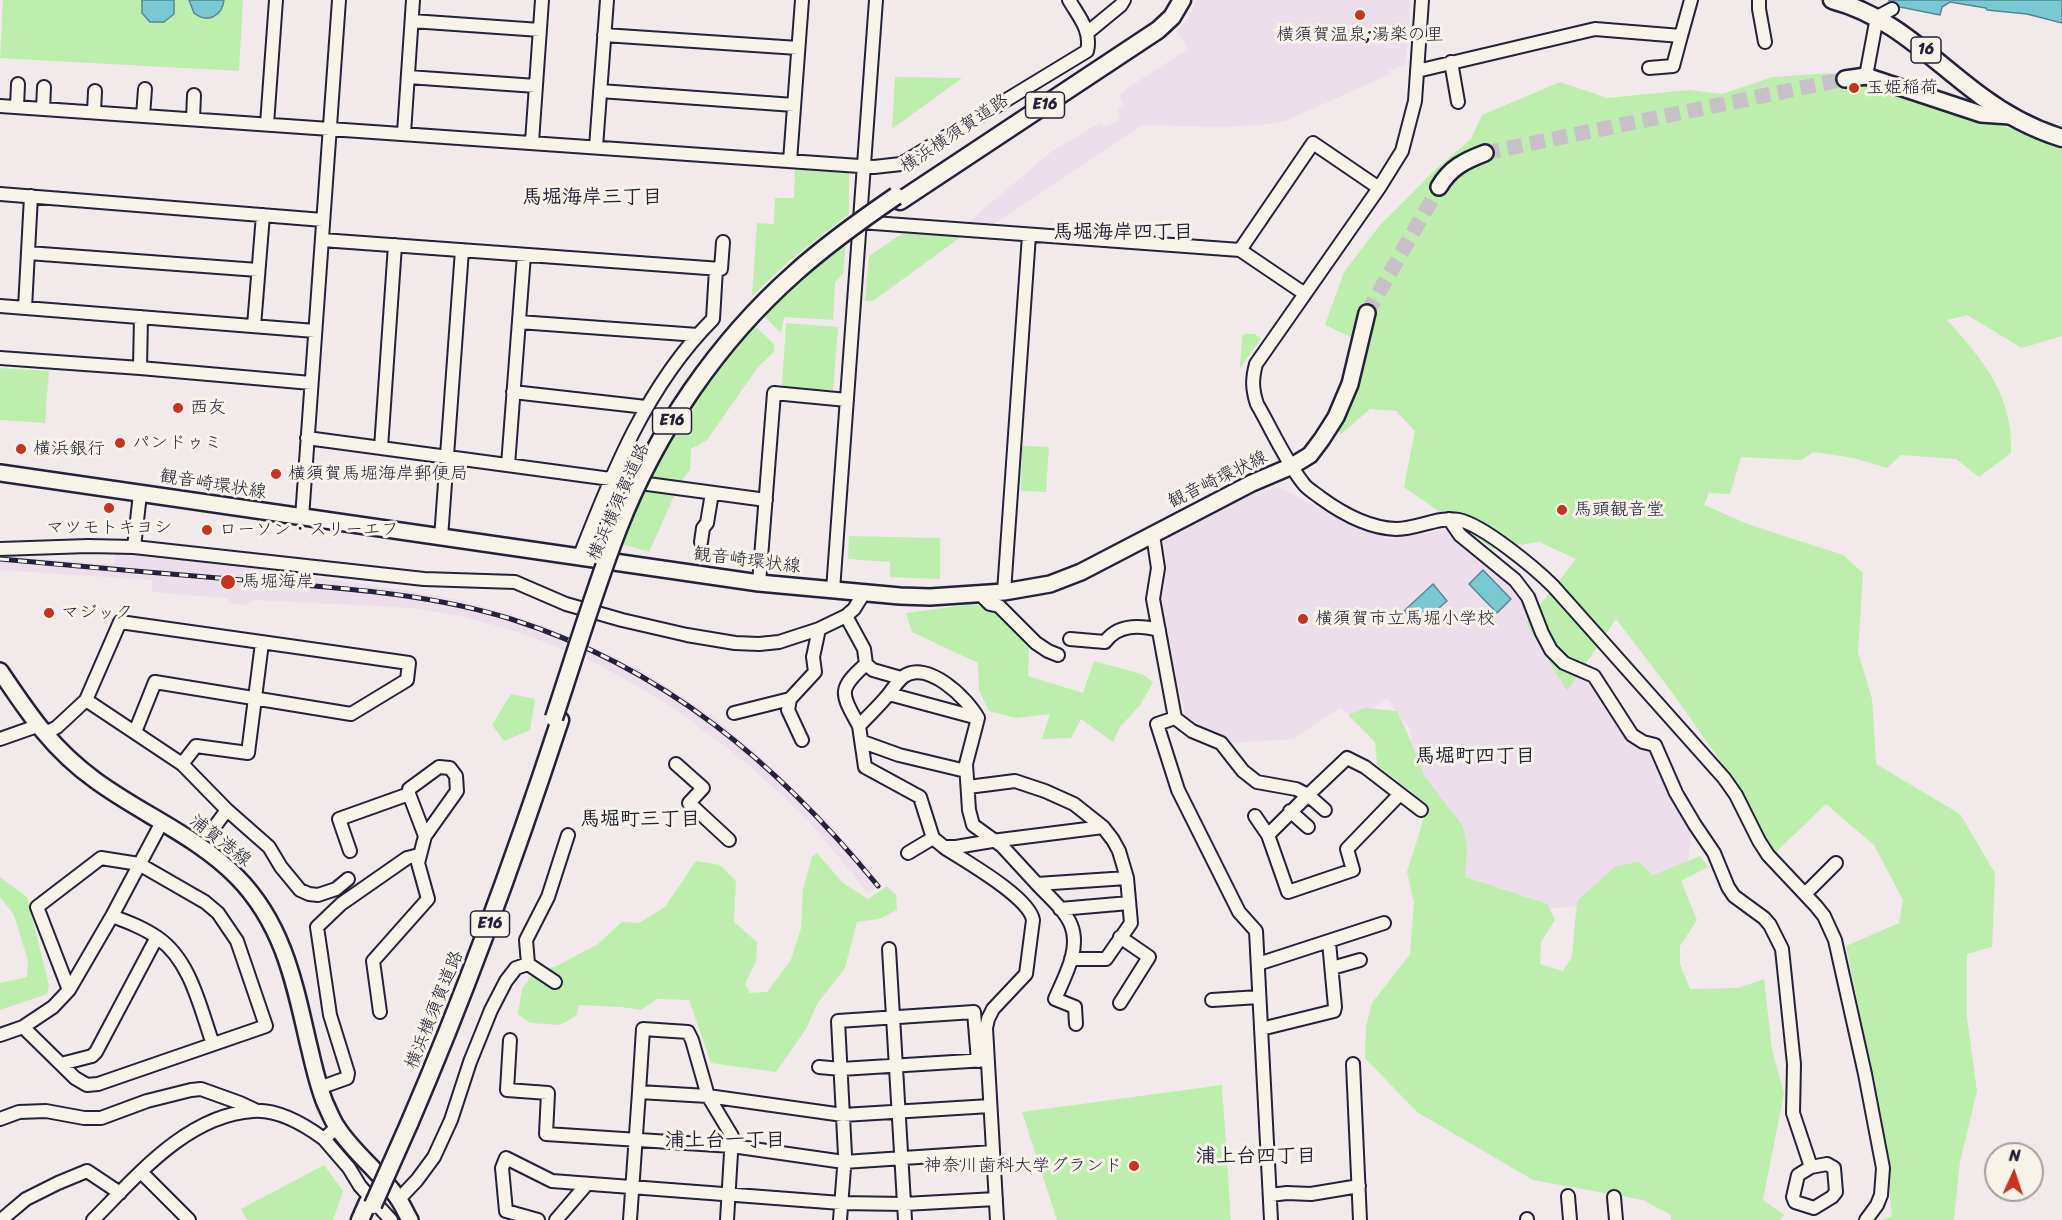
<!DOCTYPE html>
<html>
<head>
<meta charset="utf-8">
<style>
	body { margin:0 }
	#map { position:relative; width:2062px; height:1220px; overflow:hidden; background:#f2e9ea; font-family:Sriracha,sans-serif }
	canvas { display:block }
	.north { position:absolute; left:1984px; top:1142px; width:60px; height:60px; box-sizing:border-box; background:#f7f3e8; border:2px solid #a29fa3; border-radius:50%; rotate:3deg; font-size:16px; font-weight:700; line-height:24px; text-align:center; color:#22223b }
	.north::after { content:''; display:block; margin:auto; width:21px; height:27px; background:#c8321e; clip-path:polygon(50% 0,100% 100%,50% 72%,0 100%) }
</style>
</head>
<body>
<div id="map">
<canvas width="2062" height="1220"></canvas>
<div class="north">N</div>
</div>
<script>
const g = document.querySelector('canvas').getContext('2d');
g.lineJoin = 'round';
function fill(path, color) { g.fillStyle = color; g.fill(path, 'evenodd'); }
function strokePath(path, color, width, dash) { g.strokeStyle = color; g.lineWidth = width; g.lineCap = dash ? 'butt' : 'round'; g.setLineDash(dash || []); g.stroke(path); }
function write(font, color, halo, rows, align = 'center') {
  g.font = font + ' Sriracha,"Klee One",sans-serif'; g.lineWidth = 6; g.setLineDash([]); g.textBaseline = 'middle'; g.strokeStyle = halo; g.fillStyle = color; for (const [text, x, y, turn = 0] of rows) {
    g.save(); g.translate(x, y); g.rotate((+turn || 0) * Math.PI / 180); g.textAlign = isNaN(turn) ? turn : align; if (halo) g.strokeText(text, 0, 0); g.fillText(text, 0, 0); g.restore();
  }
}
const built = new Path2D(`
	M1196,0H1411L1405,66L1390,70L1389,75L1285,121L1261,125L1220,127L1143,125L990,227L966,224L1051,152L1099,123L1106,127L1121,118L1117,109L1124,105L1119,96L1126,89L1188,49L1176,31L1187,21Z
	M1278,486L1309,503L1387,539L1447,530L1509,579L1591,678L1633,740L1652,748L1692,829L1686,879L1619,884L1592,905L1470,915L1450,836L1410,760L1412,732L1387,698L1360,720L1339,708L1293,739L1232,743L1196,728L1185,713L1159,602L1164,558L1162,546L1164,539L1245,497Z
	M116,551L230,561L321,578L417,592L464,601L509,614L550,628L598,649L640,670L680,695L716,720L759,755L830,824L881,884L868,893L819,833L787,800L750,766L706,732L672,707L632,683L591,661L545,642L505,628L460,616L414,608L254,600L245,605L234,604L226,598L152,592L153,580L0,570V555L114,565Z`);
const green = new Path2D(`
	M3,0H243L239,71L0,58Z
	M1829,73C1906,98 1983,123 2062,141V336L2022,348L1967,315L1947,320C1984,361 2013,395 2011,453L1979,477L1956,459L1901,455L1887,468L1854,458L1814,452L1801,460L1741,457L1730,494L1709,493L1704,505L1750,525L1843,555L1863,573L1858,652L1872,699L1876,764L1960,814L1995,873L1992,947L1967,954V1018L1977,1091L1960,1162L1954,1220H1882L1892,1216L1885,1139L1846,946L1899,923L1903,900L1874,845L1826,804L1774,854L1738,786L1671,691L1616,619L1567,691L1526,623L1576,559L1539,542L1493,549L1404,487L1415,431L1396,411L1370,409L1341,434L1330,417L1349,381L1351,337L1325,325L1344,272L1380,225L1436,169L1471,139L1482,115L1560,82L1607,98L1689,90L1722,94L1773,77Z
	M895,77L962,78L892,129Z
	M795,169L849,173V214L789,261L752,296L757,223L774,224L775,198H794Z
	M848,219L843,274L835,282L833,320L784,317L781,333L751,303L791,262Z
	M906,231L965,234L873,301H865L869,256Z
	M741,313L774,344V352L758,367L707,440L691,449L690,470L680,482L633,475L631,472L662,419L701,363Z
	M786,323L838,327L833,390L782,387Z
	M1245,334H1255L1261,339L1240,368L1242,336Z
	M0,368L49,371L45,423L0,420Z
	M1022,446L1049,447L1046,492L1021,491Z
	M623,488L675,494L649,552L603,538Z
	M849,536L940,538V579L890,577V562L848,559Z
	M974,604L1010,617L1029,648L1028,676L1083,693L1094,661L1142,674L1153,682L1141,704L1120,727L1113,742L1081,719L1071,738L1042,739L1050,714L1016,718L989,711L979,690L978,663L912,632L906,613Z
	M511,694L535,699L530,730L504,741L492,725Z
	M1365,708L1397,711L1406,730L1425,777L1463,826L1467,847L1465,877L1547,904L1555,920L1541,942L1540,964L1563,971L1572,957L1577,901L1616,866L1639,862L1653,875L1700,856L1708,867L1681,881L1697,920L1680,946V964L1690,989L1738,988L1764,979L1772,1050L1784,1093L1763,1200L1784,1215L1780,1220H1671V1215L1643,1200L1533,1180L1417,1112L1365,1058L1366,1027L1372,1003L1410,954L1414,903L1407,872L1428,805L1377,765L1375,742L1348,715Z
	M817,853L843,883L868,899L887,886L896,895L897,910L879,919L857,922L845,968L817,1004L806,1029L776,1072L711,1063L689,1000L657,999L641,1010L621,1007L579,1005L576,1016L560,1025L530,1023L518,1014L522,989L535,971L555,967L598,944L622,922L639,923L665,907L696,861L720,865L736,881L734,922L757,942L756,962L745,984L750,993L767,992L791,960L801,928L803,889L812,857Z
	M0,877L27,897L49,985L47,994L0,1010V983L27,977L28,961L14,915L0,897Z
	M1222,1085L1231,1220H1057L1022,1112Z
	M324,1165L343,1191L333,1220H247L241,1209Z`);
const water = new Path2D(`
	M142,0H174V14L164,22H150L142,13Z
	M189,0H224C222,16 208,24 194,13Z
	M1889,0H2062V23L2027,14L1987,10L1986,8L1950,2L1942,7L1940,15L1890,5Z
	M1483,570L1511,599L1497,613L1469,584Z
	M1433,584L1447,601L1418,626L1404,611Z`);
const majorTunnel = new Path2D(`
	M1485,153L1845,79
	M1367,313L1439,187`);
const minor = new Path2D(`
	M1422,0L1415,101L1402,151L1379,188L1256,364C1252,379 1252,389 1257,404C1272,430 1285,460 1303,483C1307,489 1315,493 1321,498C1343,514 1368,528 1396,529C1418,529 1438,516 1459,520C1483,525 1535,568 1553,586L1724,778L1736,795L1759,841L1768,855L1816,906L1824,916L1835,940L1865,1074L1883,1168L1881,1195L1877,1205L1866,1220
	M1759,0V9L1765,42
	M412,21L540,30
	M1087,33L1121,5L1124,0
	M604,35L798,48
	M1451,62L1458,102
	M1649,68L1673,66L1681,36
	M1417,71L1595,29L1681,36L1691,0
	M1866,76L1877,17L1892,9
	M408,77L536,86
	M600,91L794,105
	M0,106L874,167L901,164L1087,51C1092,31 1079,17 1069,0
	M17,107L18,84
	M43,109L44,87
	M94,112L95,91
	M143,116L145,89
	M193,119L194,95
	M267,124L276,0
	M404,133L413,0
	M532,142L542,0
	M596,147L607,0
	M790,161L802,0
	M0,194L323,220
	M860,222L1240,250L1305,294
	M322,240L721,269L723,242
	M1240,250L1313,143L1379,188
	M28,253L258,270
	M0,306L315,331
	M25,308L31,196
	M519,322L698,335
	M254,326L263,215
	M0,358L140,368L141,317
	M140,368L311,383
	M513,392L646,407
	M307,438L766,500
	M381,448L395,245
	M508,465L524,255
	M302,518L339,0
	M1449,519L1460,535L1515,580L1528,597L1542,633L1551,650L1564,663L1594,676L1632,735L1643,742L1655,745L1676,793L1695,825L1714,853L1728,887L1734,896L1764,918L1770,925L1782,949L1794,1064L1793,1113L1811,1167L1798,1175L1793,1197L1795,1202L1814,1208L1832,1197L1836,1192L1834,1168L1827,1164L1811,1167
	M1153,535L1158,568L1153,599L1175,718L1157,724L1178,790L1239,912L1256,931L1271,1220
	M441,538L462,250
	M701,542L703,528L707,523L712,493
	M134,547L140,494
	M0,549L88,546L134,547L424,579L515,582L566,604L622,620L687,635L735,643L759,644L779,642L819,629L846,616L854,609L864,593
	M579,558C612,473 647,385 713,319L716,269
	M759,583L774,393L847,400
	M833,590L876,0
	M1004,592L1029,235
	M980,594L990,604L999,606L1036,643L1048,651L1058,655
	M846,616L864,649L866,664L873,670L901,678
	M1070,639L1105,642C1118,624 1139,625 1159,630
	M889,694L978,718
	M790,699L788,710L802,740
	M86,700L182,764L227,810L269,847L281,867L300,890L309,894L318,895L336,889L348,879
	M734,713L790,699L815,672L813,657L819,629
	M1175,718L1192,731L1221,743L1243,771L1257,782L1296,789L1308,795L1347,758L1365,767L1421,810
	M859,726C841,693 837,690 866,664
	M44,734L57,727L86,700L120,622L409,663L407,680L351,714L155,682L135,732
	M0,739L37,726
	M863,742L899,755L966,771
	M182,764L196,746L248,753L262,643
	M676,764L703,788L689,803L729,840
	M968,787L1015,781L1045,791L1074,804L1103,827L1113,840L1119,851L1127,878L1131,923L1106,959H1071
	M409,794V789L439,767L450,768L456,776L457,791L425,836
	M1325,810L1308,795L1268,835L1288,892L1353,870L1347,849L1400,794
	M1290,811L1308,827
	M1255,816L1268,835
	M1103,827L992,841L956,847H944L933,838L920,797L865,767L859,726C869,715 879,706 888,695C893,689 897,682 903,677C927,659 967,698 978,718L966,764L969,810L973,825L1002,846L1037,884L1127,878
	M209,834L227,810
	M945,848C965,861 1029,897 1033,920L1026,974L993,1009L988,1019L986,1028L997,1220
	M350,851L339,819L409,794L425,836L418,863L428,899L373,961L380,1012
	M908,853L933,838
	M1037,884C1049,897 1065,910 1071,925C1081,949 1064,978 1055,999L1075,1007L1076,1024
	M1806,893L1836,863
	M1060,909L1129,903
	M112,916C128,922 144,928 158,938C191,961 200,1008 213,1044
	M889,949L905,1220
	M528,964L526,940L548,897L568,835
	M1258,964L1384,923
	M1332,968L1360,960
	M1212,1000L1259,997
	M1120,1003L1149,957L1120,937
	M23,1027L75,1078L87,1085L98,1084L266,1026L237,941L218,913L205,902L139,864L101,858L37,907L69,990
	M1261,1029L1334,1011L1335,1007L1329,942
	M0,1035L23,1027L53,1007L69,990L112,916L162,822
	M510,1040L507,1090L548,1093L546,1134L732,1146L844,1162L993,1152
	M61,1064L92,1056L96,1052L157,937
	M1353,1064L1360,1220
	M819,1067L841,1069L986,1060
	M319,1088L347,1078L348,1073L330,1015L317,927L341,904L407,858L419,855
	M639,1092L643,1029L688,1032L692,1040L708,1096L732,1136L727,1220
	M0,1119L19,1112L46,1111L84,1118H101L147,1101L191,1090L201,1089L240,1103L255,1110
	M324,1139L349,1168L360,1186L391,1220
	M141,1172L189,1220
	M1270,1195L1287,1193L1311,1194L1359,1186
	M1568,1196L1570,1220
	M1614,1197L1616,1220
	M399,1199L417,1180L434,1157L451,1120L470,1062L491,1010L506,981L516,968L528,964L555,982
	M1527,1219V1220
	M1,1220L26,1199L58,1183L87,1171L120,1193
	M93,1220C136,1177 187,1115 253,1111C277,1109 305,1125 324,1139L337,1127
	M538,1220L506,1211L502,1168L506,1158L552,1181L841,1203L904,1204L996,1199
	M556,1220L587,1184
	M630,1220L639,1092L708,1096L843,1115L990,1106
	M840,1220L845,1155L838,1021L974,1012L978,1061`);
const major = new Path2D(`
	M1845,79L1866,76L1981,114L2010,116
	M1439,187C1450,168 1464,161 1485,153
	M0,473L759,583L900,596L930,597L1004,592L1050,584L1081,572L1252,483L1292,466L1310,455L1322,439L1336,417L1350,384L1367,313
	M0,671C29,714 52,749 95,780C141,814 197,836 237,877C283,924 294,981 308,1042C313,1062 317,1083 325,1103C329,1111 332,1120 337,1127C354,1154 382,1173 399,1200C403,1206 406,1213 410,1220`);
const highway = new Path2D(`
	M1832,0C1893,16 1932,60 1981,96C2005,114 2033,129 2062,138
	M900,201L1158,30L1172,17L1182,0
	M409,1124C466,992 515,857 560,720
	M360,1220L368,1202`);
const rail = new Path2D(`
	M0,559C85,567 169,574 254,581C340,588 428,593 511,619C665,668 777,763 878,886`);
const highwayBridge = new Path2D(`
	M554,718C575,655 594,591 618,529C656,432 717,342 795,273C827,244 861,220 896,196
	M373,1205L409,1124`);
const markers = [
	[1360,15,6,"#c8321e"],
	[1854,88,6,"#c8321e"],
	[178,408,6,"#c8321e"],
	[120,443,6,"#c8321e"],
	[21,449,6,"#c8321e"],
	[276,474,6,"#c8321e"],
	[109,508,6,"#c8321e"],
	[1562,510,6,"#c8321e"],
	[207,530,6,"#c8321e"],
	[228,582,8,"#c8321e"],
	[49,613,6,"#c8321e"],
	[1303,619,6,"#c8321e"],
	[1134,1166,6,"#c8321e"]
];
const shields = [
	[1926,50,30],
	[1045,105,39],
	[672,421,39],
	[490,924,39]
];
const shieldNames = [
	["16",1926,50],
	["E16",1045,105],
	["E16",672,421],
	["E16",490,924]
];
const poiNames = [
	["横須賀温泉;湯楽の里",1360,35,"center"],
	["玉姫稲荷",1866,88],
	["西友",190,408],
	["パンドゥミ",132,443],
	["横浜銀行",33,449],
	["横須賀馬堀海岸郵便局",288,474],
	["馬頭観音堂",1574,510],
	["マツモトキヨシ",109,528,"center"],
	["ローソン・スリーエフ",219,530],
	["馬堀海岸",242,582],
	["マジック",61,613],
	["横須賀市立馬堀小学校",1315,619],
	["神奈川歯科大学グランド",1122,1166,"right"]
];
const streetNames = [
	["横浜横須賀道路",955,134,-34],
	["観音崎環状線",1218,480,-26],
	["観音崎環状線",213,485,9],
	["横浜横須賀道路",619,502,-66],
	["観音崎環状線",747,561,7],
	["浦賀港線",220,841,38],
	["横浜横須賀道路",435,1010,-68]
];
const neighbourhoodNames = [
	["馬堀海岸三丁目",592,198],
	["馬堀海岸四丁目",1123,233],
	["馬堀町四丁目",1475,757],
	["馬堀町三丁目",640,820],
	["浦上台一丁目",725,1141],
	["浦上台四丁目",1256,1157]
];
fill(built, '#eddeec');
fill(green, '#bdeeae');
fill(water, '#79c9d3');
strokePath(water, '#568696', 1.5);
strokePath(majorTunnel, '#c8c1c7', 15, [15, 8]);
strokePath(minor, '#22223b', 16);
strokePath(major, '#22223b', 20);
strokePath(highway, '#22223b', 21);
strokePath(minor, '#f7f3e8', 12);
strokePath(major, '#f7f3e8', 15);
strokePath(highway, '#f7f3e8', 16);
strokePath(rail, '#22223b', 5);
strokePath(rail, '#f7f3e8', 3, [9]);
strokePath(highwayBridge, '#22223b', 21, []);
strokePath(highwayBridge, '#f7f3e8', 16);
for (const [x, y, r, color] of markers) { const dot = new Path2D(); dot.arc(x, y, r, 0, 2 * Math.PI); g.fillStyle = color; g.fill(dot); strokePath(dot, '#f7f3e8', 2); }
for (const [x, y, w] of shields) { const box = new Path2D(); box.roundRect(x - w / 2, y - 13, w, 26, 4.5); g.fillStyle = '#f7f3e8'; g.fill(box); strokePath(box, '#22223b', 1.5); }
write('bold 16px', '#22223b', null, shieldNames);
write('18px', '#22223b', '#f7f3e8', poiNames, 'left');
write('18px', '#22223b', '#f7f3e8', streetNames);
write('bold 20px', '#22223b', '#f7f3e8', neighbourhoodNames);
</script>
</body>
</html>
